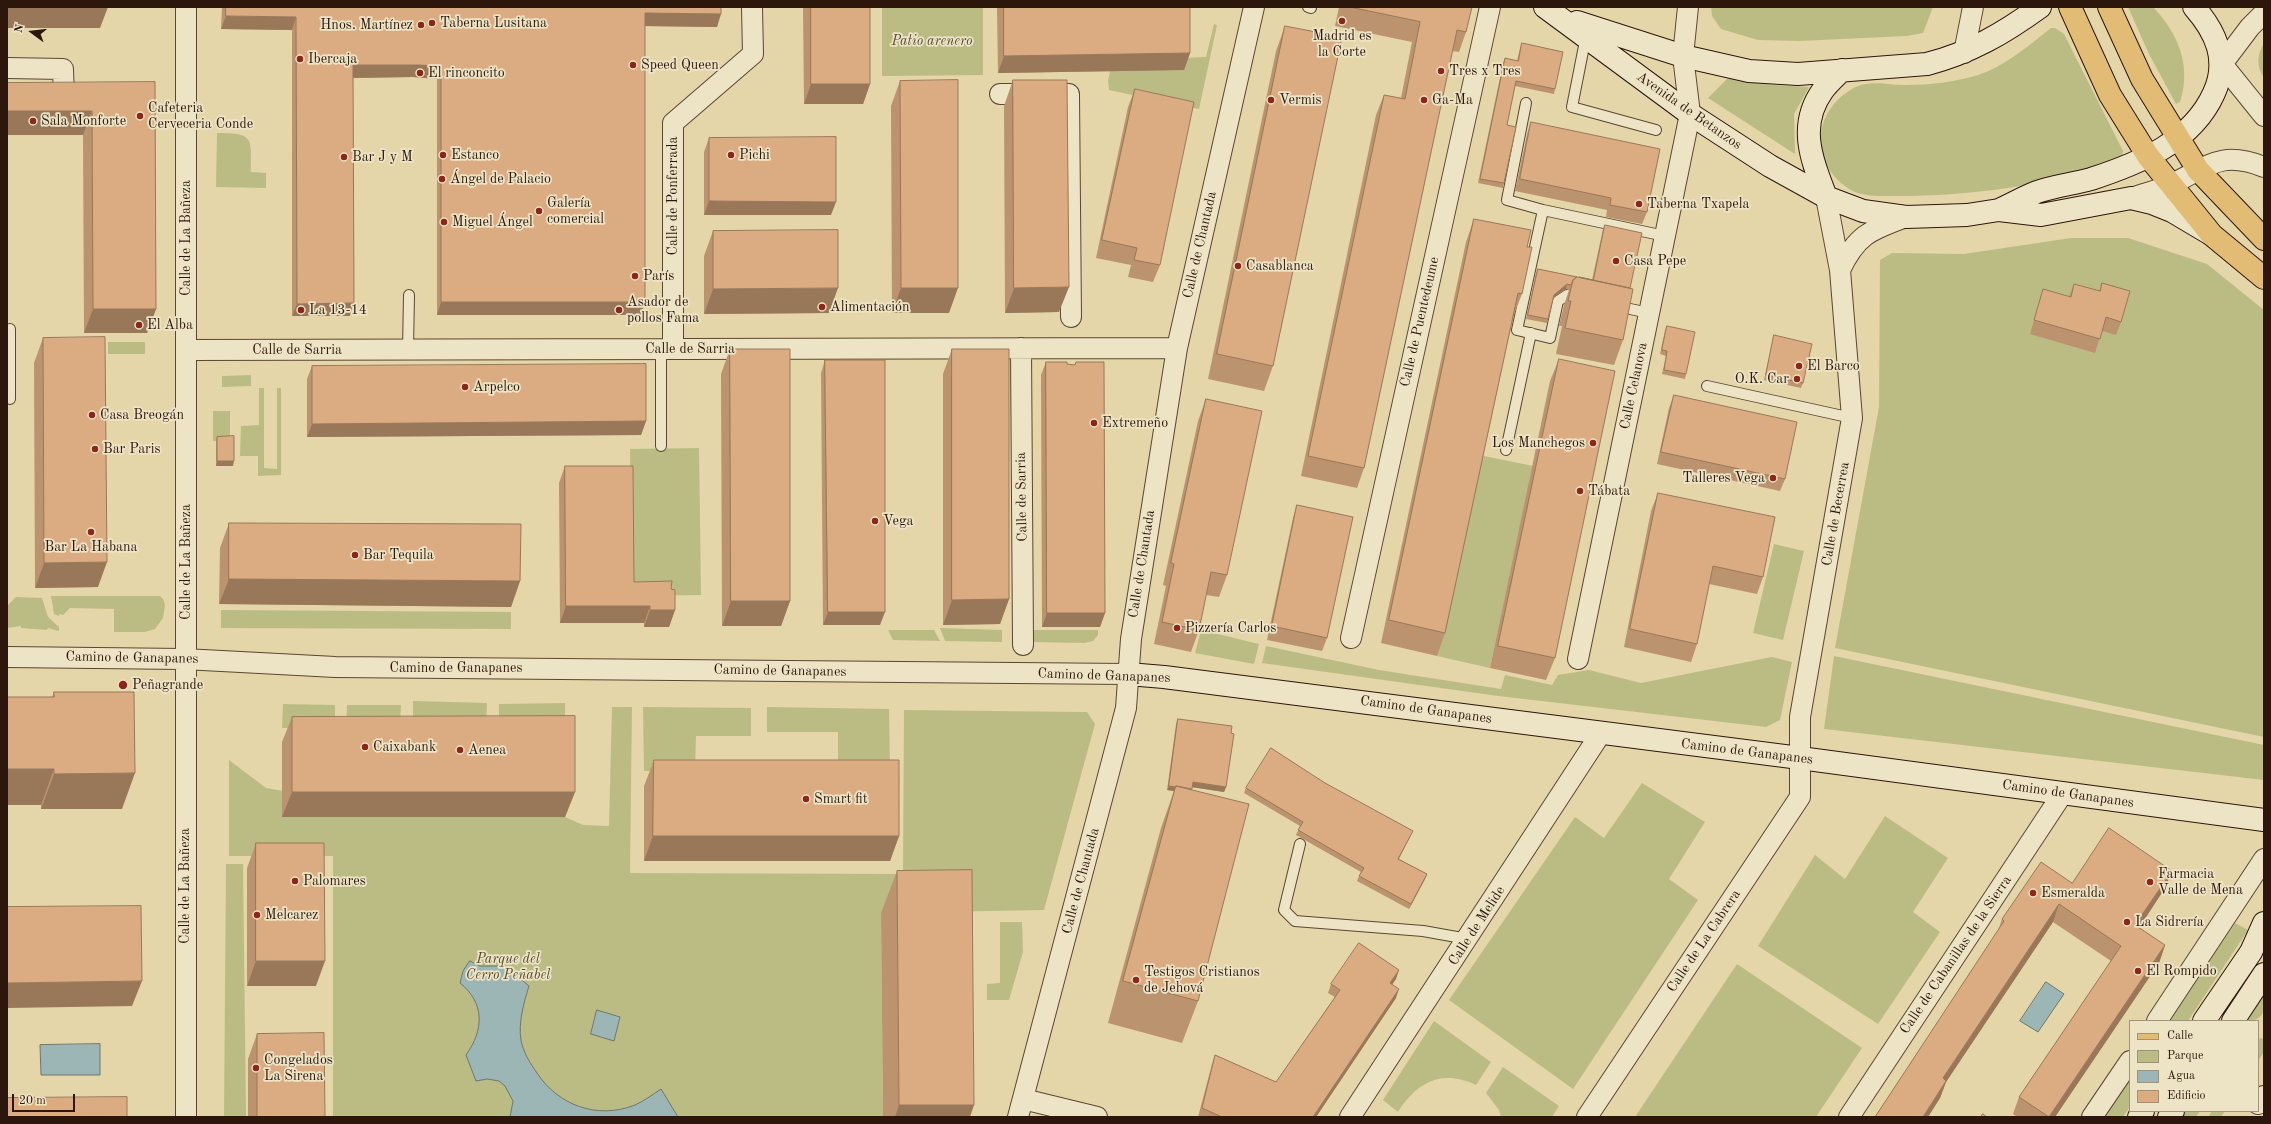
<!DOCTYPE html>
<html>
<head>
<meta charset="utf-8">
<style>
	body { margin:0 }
	#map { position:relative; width:2271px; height:1124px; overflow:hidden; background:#e4d6a8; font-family:"Old Standard TT",serif }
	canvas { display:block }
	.frame { position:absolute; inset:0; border:8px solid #2d160c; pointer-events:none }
	.legend { position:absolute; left:2129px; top:1020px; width:130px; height:92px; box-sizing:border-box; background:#ede4c6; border:1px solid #a0927c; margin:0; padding:5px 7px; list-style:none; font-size:12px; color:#2d160c }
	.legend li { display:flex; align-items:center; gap:8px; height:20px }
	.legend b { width:20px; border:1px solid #a0927c }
	.north { position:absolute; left:12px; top:12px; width:40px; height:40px; -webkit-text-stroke:3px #ede4c6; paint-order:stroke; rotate:285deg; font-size:11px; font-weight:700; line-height:16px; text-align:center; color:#2d160c }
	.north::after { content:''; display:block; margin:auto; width:14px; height:18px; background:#2d160c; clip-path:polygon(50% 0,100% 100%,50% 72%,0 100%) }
	.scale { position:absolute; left:12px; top:1094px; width:63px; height:18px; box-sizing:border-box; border:2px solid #2d160c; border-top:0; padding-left:5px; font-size:12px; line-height:14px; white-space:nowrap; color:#2d160c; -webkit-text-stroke:3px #ede4c6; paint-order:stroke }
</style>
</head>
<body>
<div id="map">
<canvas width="2271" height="1124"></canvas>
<div class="frame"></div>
<ul class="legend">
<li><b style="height:5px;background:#e2bb74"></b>Calle</li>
<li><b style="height:11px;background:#bbbc83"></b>Parque</li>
<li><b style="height:11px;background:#9bb6b4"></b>Agua</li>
<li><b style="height:11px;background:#dbab81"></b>Edificio</li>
</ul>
<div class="north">N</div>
<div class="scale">20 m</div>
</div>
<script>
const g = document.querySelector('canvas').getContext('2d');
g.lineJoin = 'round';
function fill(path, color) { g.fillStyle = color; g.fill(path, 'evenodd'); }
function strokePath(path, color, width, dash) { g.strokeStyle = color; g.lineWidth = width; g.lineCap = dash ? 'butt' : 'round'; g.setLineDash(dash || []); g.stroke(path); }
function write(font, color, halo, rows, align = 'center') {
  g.font = font + ' "Old Standard TT",serif'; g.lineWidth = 3.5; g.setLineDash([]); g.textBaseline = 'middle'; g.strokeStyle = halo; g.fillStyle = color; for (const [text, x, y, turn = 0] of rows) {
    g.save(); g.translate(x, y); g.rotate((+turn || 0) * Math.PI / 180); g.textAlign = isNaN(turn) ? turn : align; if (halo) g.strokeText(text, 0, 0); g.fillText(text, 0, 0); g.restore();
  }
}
const green = new Path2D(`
	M882,7H983V75L882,76Z
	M1711,7H1933L1923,33L1907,36L1799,41L1758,40L1721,29L1712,16Z
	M2128,7H2153C2178,33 2192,66 2180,102L2176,104L2149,54Z
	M1214,24L1217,25L1199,109L1109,90L1108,81L1110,71L1184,58L1206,57Z
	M2051,28H2055L2064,34L2123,151L2122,156C2062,186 1965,196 1898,196C1884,196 1868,197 1855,192C1841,186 1827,170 1822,156C1817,139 1822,118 1834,104C1841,96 1851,88 1861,85C1875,81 1891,85 1905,85C1929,85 1955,82 1978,75C2005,66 2028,46 2051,28Z
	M2264,43V78C2256,66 2257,54 2264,43Z
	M1728,78L1775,85L1809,87L1794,114L1795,154L1708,98Z
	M217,133C255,133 251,138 251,172L266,173V188L216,187Z
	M2071,238H2128L2207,264L2264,310V737L1835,648L1879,407L1880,260L1892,253L1964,254Z
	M108,342H145V354H108Z
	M251,375V386L222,387V376Z
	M259,388H264V468L277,469V388H281V475L258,476V456H240L241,426L259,425Z
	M213,411H230V441H213Z
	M699,448L701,595L631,596L630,449Z
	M1479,455L1533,466L1490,668L1437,656Z
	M1774,544L1804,551L1783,640L1753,633Z
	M51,596H160L163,599L165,605L163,618L155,629L145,632H114V609L70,608L63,615L59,614V616L54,614Z
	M16,597L42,598L48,617L59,627V631L48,628L47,630L21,628V626L7,628V606Z
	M221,610L511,612V629L221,628Z
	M940,628L1002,630V642L945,641Z
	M888,630H934L940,641L893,640Z
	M1032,630H1098V635L1093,641L1084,643L1032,642Z
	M1201,630L1259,644L1254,664L1195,653Z
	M1266,646L1379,670L1501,689L1505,675L1552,685L1558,675L1589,670L1641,683L1772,657L1792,662L1780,720L1766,727L1498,696L1262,663Z
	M1834,656L2264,745V780L1824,729Z
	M413,701L487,703L486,728L413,726Z
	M565,703V729H499V704Z
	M283,704L335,705V729L282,728Z
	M347,705H401L400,728L346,729Z
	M612,707H632L630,873L903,874L904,710L1087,712L1095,724L1044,910L881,913L883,1117H333V856H229V760L266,788L283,791V817H565L583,825L609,826Z
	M643,707L751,708V736H696L695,771H644Z
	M767,707L889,709L890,772L838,771V732H767Z
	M1642,783L1705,822L1669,879L1698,900L1573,1089L1449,1000L1575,817L1604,838Z
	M1885,816L1948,858L1913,912L1940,932L1878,1024L1758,946L1815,855L1845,879Z
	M226,864H243L246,1117H224Z
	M1000,922H1022L1023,952L1009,1000H987V984L1000,983Z
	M2235,923L2248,930L2188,1021H2169Z
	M1737,964L1862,1048L1816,1117H1635Z
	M2264,991C2264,1010 2267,1021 2244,1021Z
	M1434,1021L1491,1062L1476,1085C1442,1069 1417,1082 1398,1112L1383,1100Z
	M2260,1038L2264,1039V1052L2258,1061V1041Z
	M1503,1067L1559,1106L1552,1117H1501L1499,1110L1486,1093Z
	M2130,1079V1107L2123,1117H2105Z
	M2184,1111H2200L2196,1117H2180Z
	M2212,1111H2225L2221,1117H2208Z`);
const water = new Path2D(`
	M470,961L480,966H505L529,986C524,1002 518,1023 521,1040C523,1052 530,1063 537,1073C558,1105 597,1120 635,1105C644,1101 652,1095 661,1089L678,1117H510L513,1101L505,1086L499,1081L487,1079L476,1081L466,1055C484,1030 485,1003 460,983L463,971Z
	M2046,982L2064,994L2038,1032L2020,1021Z
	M597,1010L620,1017L614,1041L591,1034Z
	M100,1044V1075H41L40,1045Z`);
const lane = new Path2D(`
	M1308,7L1311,8
	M1586,36L1572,107L1656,130
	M1526,103L1507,200L1543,210L1665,236
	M1543,210L1517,330L1550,338L1558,301L1567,295L1581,298
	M1616,306L1649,313
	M10,329V399
	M408,350L409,295
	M1707,386L1852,418
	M661,446V349
	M1506,450L1531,333
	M1300,844L1284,910L1295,921L1423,931L1468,939`);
const street = new Path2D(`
	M2264,13L2250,27L2222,64L2264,116
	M1964,53L1973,7
	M7,68L63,69L64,97
	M1000,94H1069L1071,317
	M2131,198C2145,193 2160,190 2172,184C2209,166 2221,150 2264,167
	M1840,270C1857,234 1871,230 1906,217
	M1021,348L1023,645
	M673,349V123L753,54L752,7
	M186,350L1177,348
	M1351,638L1490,7
	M7,657L184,659L335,667L1128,674
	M1578,659L1690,114L1683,56L1688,7
	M2157,1021L2264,859
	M1023,1099L1097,1117
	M2258,1104L2264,1096
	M186,1117V7
	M1018,1117L1126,708L1131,639L1177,348L1254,7
	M1350,1117L1601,733
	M1587,1117L1800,797V717L1852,418L1840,270L1826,197
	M1849,1117L2063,793
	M2092,1117L2130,1061`);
const secondary = new Path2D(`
	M1545,7L1690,114L1770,166L1826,197L1863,211L1906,217L1967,215L1999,210L2041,215L2131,198L2152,203L2172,211L2209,233
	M1577,22L1683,56L1749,71L1798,74L1927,64C1970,53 2004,33 2040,7
	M1826,197C1812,160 1797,126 1823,90C1828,83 1836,76 1842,70
	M1999,210C2012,204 2024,197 2037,192C2054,186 2073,184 2091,179C2140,163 2192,142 2214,93C2229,60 2216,32 2194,7
	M1128,674L1164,677L1800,758L2264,820
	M2204,1021L2251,952L2264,923
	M2233,1021L2264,974
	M2139,1117L2143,1111
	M2169,1117L2173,1111`);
const primary = new Path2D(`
	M2070,7L2110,95L2148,156L2212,235L2264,278
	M2109,7L2142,79L2198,170L2264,239`);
const wall = new Path2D(`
	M222,7H721L717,27L645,26L641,315H437V79L413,77L353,78L350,316H292V30L221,29Z
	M803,7H870V84L863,104H804Z
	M997,7H1190V53L1184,70L998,73Z
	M1339,7H1472L1466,32L1459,52L1452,51L1364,468L1357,488L1301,476L1376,115L1384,95L1401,98L1412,42L1335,26Z
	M1285,26L1273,366L1264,391L1208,379L1276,51Z
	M1522,43L1555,89L1554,94L1515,86L1507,125L1504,183L1503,188L1478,183L1503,63L1505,58L1517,61L1520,48Z
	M1013,80L1059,312L1005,313L1004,106Z
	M900,81L949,313H892L891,106Z
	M155,82L156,309L147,333H84L83,135H7Z
	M1135,89L1160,265L1153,282L1128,277L1131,265L1096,258L1128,107Z
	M1531,122L1647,212L1642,224L1606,217L1607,210L1515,191L1527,134Z
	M709,138L831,215H704V152Z
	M1474,219L1527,247L1522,294L1513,317L1445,633L1437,656L1381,643L1466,242Z
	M1605,225L1630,288L1623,340L1614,365L1556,354L1562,326H1559L1564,305L1569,290L1566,289L1553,298L1548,319L1547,323L1526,319L1536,273L1538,269L1592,280L1603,229Z
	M713,231L829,313L704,314V256Z
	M2102,283L2121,322L2116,335L2102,331L2095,353L2030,334L2039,303L2043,289L2069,297L2074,284L2099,291Z
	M1667,326L1686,374L1685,379L1662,374L1666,356L1660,354L1665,331Z
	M1774,335L1803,383L1801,388L1764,380L1773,340Z
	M43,338L98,587L35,588L34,363Z
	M730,349L790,601L781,626H722L721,374Z
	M952,349L1009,599L1000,624L943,625V374Z
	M1559,359L1555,658L1546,680L1490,668L1550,381Z
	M825,360L880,625H823L821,373Z
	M1046,362L1075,365L1076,362L1105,613L1100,627H1042L1041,375Z
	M312,366L646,421L641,435L307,437V379Z
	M1674,395L1785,479L1780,491L1657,464L1669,408Z
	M1206,399L1227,575L1219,597L1206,595L1199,630L1191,652L1154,644L1166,586L1163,585L1198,421Z
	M217,437L233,466H216V441Z
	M565,466L634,582L671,589L675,610L669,627H644V623H560L559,483Z
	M1658,493L1763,577L1757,594L1709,584L1697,644L1691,662L1624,647L1651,511Z
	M1297,505L1327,638L1322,651L1267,640L1293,518Z
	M229,523L520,581L511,607L219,604L220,548Z
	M54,692L122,809H41V805H7V697H52Z
	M292,717L575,792L565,817H282V742Z
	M1178,719L1231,733L1226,787L1224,792L1192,787V790L1198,1001L1182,1043L1108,1023L1161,828L1174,791L1167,790L1176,724Z
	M654,760L899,836L890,861H644V786Z
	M1325,783L1411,835L1399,859L1427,874L1425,879L1409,909L1357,881L1361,872L1296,835L1300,826L1244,793L1246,788Z
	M256,843L316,986H247V868Z
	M897,871L970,1117H883L881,913Z
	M2172,871L2165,888L2139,928L2165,945L2159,963L2055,1117H2017L2013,1114L2019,1097L2111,961L2053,922L1946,1082L1940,1098L1928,1117H1875L1998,931L2002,919L2072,883Z
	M1396,979L1392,984L1396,998L1316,1117H1198L1212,1064L1215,1055L1276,1082L1335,997L1328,993L1331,984Z
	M257,1034L325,1117H248V1059Z`);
const shadedWall = new Path2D(`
	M7,7H108L100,28H7Z
	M645,13L721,14L717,27L640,26Z
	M226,16L296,17L292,30L221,29Z
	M1190,53L1184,70L998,73L1004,56Z
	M353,65H418L441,66L437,79L413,77L349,78Z
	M811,84H870L863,104H804Z
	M7,111H92L83,135H7Z
	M709,201L836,202L831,215H704Z
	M1567,284L1566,289L1552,299L1554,295Z
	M1069,287L1059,312L1005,313L1014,288Z
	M838,288L829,313L704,314L713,289Z
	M901,288H958L949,313H892Z
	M441,302H645L641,315H437Z
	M354,303L350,316H292L297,304Z
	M93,309H156L147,333H84Z
	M646,421L641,435L307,437L312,424Z
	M217,461H234L233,466H216Z
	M107,562L98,587L35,588L44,563Z
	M229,579L520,581L511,607L219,604Z
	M1009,599L1000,624L943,625L952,600Z
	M731,601H790L781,626H722Z
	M566,606H650L644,623H560Z
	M650,610H675L669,627H644Z
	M828,612H885L880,625H823Z
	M1047,613H1105L1100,627H1042Z
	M7,769H54L41,805H7Z
	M135,773L122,809H41L54,774Z
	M1193,782L1226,787L1224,792L1191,787Z
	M1169,786L1176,787L1174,791L1167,790Z
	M292,792H575L565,817H282Z
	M653,836H899L890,861H644Z
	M2172,871L2165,888L2129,943L2135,925Z
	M1427,874L1425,879L1409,909L1411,904Z
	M2059,904L2053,922L1946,1082L1940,1098L1928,1117H1923L1943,1078Z
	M2165,945L2159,963L2055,1117H2049Z
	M256,961H325L316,986H247Z
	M1399,970L1396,979L1387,992L1390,983Z
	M142,981L132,1006L7,1008V983Z
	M1399,989L1396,998L1316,1117H1313Z
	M899,1105H974L970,1117H895Z`);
const building = new Path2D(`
	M226,7H721V14L645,13V302H441V66L418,65H353L354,303L297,304L296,17L226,16Z
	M811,7H870V84H811Z
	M1004,7H1190V53L1004,56Z
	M1350,7H1472L1466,32L1457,30L1364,468L1308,456L1384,95L1405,99L1420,22Z
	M1285,26L1342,37L1273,366L1217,354Z
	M1522,43L1563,52L1555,89L1516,81L1507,125L1516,127L1504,183L1480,179L1505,58L1518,61Z
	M958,80V288H901L900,81Z
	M1013,80H1067L1069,287L1014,288Z
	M155,82L156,309H93L92,111H7V83Z
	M1135,89L1194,102L1160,265L1134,260L1137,248L1102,240Z
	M1531,122L1660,149L1647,212L1610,205L1611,198L1520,179Z
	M836,137V202L709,201V138Z
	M1474,219L1531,230L1527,247H1532L1522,294L1518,293L1445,633L1389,620Z
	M1605,225L1642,233L1630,288L1579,277L1593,280Z
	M838,230V288L713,289V231Z
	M1538,269L1577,277L1573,280L1571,285L1567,284L1554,295L1548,319L1528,315Z
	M1577,277L1633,289L1623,340L1565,328L1571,301H1568L1573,280Z
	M2102,283L2130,291L2121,322L2106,317L2100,339L2034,320L2043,289L2071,297L2074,284L2100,291Z
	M1667,326L1695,332L1686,374L1664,370L1667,351L1662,350Z
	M1774,335L1812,344L1803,383L1766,375Z
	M105,337L107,562L44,563L43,338Z
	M730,349H790V601H731Z
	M952,349H1009V599L952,600Z
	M1559,359L1615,371L1555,658L1498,646Z
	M825,360H885V612H828Z
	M1046,362H1067V364L1075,365L1076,362H1104L1105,613H1047Z
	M646,364V421L312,424V366Z
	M1674,395L1797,422L1785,479L1661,452Z
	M1206,399L1262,411L1227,575L1211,572L1199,630L1162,622L1174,564L1171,563Z
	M234,436V461H217V437Z
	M565,466H633L634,582L672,581L671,589L675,590V610H650V606H566Z
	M1658,493L1775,517L1763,577L1713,566L1697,644L1630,629Z
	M1297,505L1353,517L1327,638L1272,626Z
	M229,523L521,524L520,581L229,579Z
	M54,692H134L135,773L54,774V769H7V697H54Z
	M575,716V792H292V717Z
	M1178,719L1232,726L1231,733L1234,734L1226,787L1193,782L1192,789L1176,786V787L1169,786Z
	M1271,748L1325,783L1413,831L1398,859L1427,874L1411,904L1359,876L1364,868L1298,830L1303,822L1246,788Z
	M654,760H899V836H653Z
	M1176,786L1249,804L1198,1001L1123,981Z
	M2109,828L2172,871L2135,925L2165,945L2049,1117L2019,1097L2121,946L2059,904L1943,1078L1946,1081L1923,1117H1875L2004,921L2002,919L2041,862L2072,883Z
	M256,843H324L325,961H256Z
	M972,870L974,1105H899L897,871Z
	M141,906L142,981L7,983V907Z
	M1359,943L1399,970L1390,983L1399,989L1313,1117H1222L1202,1108L1215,1055L1276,1082L1340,990L1331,984Z
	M324,1033L325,1117H257V1034Z
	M127,1097V1117H7V1098Z
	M1983,1114L1987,1117H1981Z`);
const markers = [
	[1342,21,4,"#8f2418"],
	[432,23,4,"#8f2418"],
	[421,25,4,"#8f2418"],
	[300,59,4,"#8f2418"],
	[633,65,4,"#8f2418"],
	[1441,71,4,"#8f2418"],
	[420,73,4,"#8f2418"],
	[1271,100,4,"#8f2418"],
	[1424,100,4,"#8f2418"],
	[140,116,4,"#8f2418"],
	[33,121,4,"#8f2418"],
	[443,155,4,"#8f2418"],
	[731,155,4,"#8f2418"],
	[344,157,4,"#8f2418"],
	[442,179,4,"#8f2418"],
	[1639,204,4,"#8f2418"],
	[539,211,4,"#8f2418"],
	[444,222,4,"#8f2418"],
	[1616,261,4,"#8f2418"],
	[1238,266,4,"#8f2418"],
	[635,276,4,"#8f2418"],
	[822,307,4,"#8f2418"],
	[301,310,4,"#8f2418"],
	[619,310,4,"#8f2418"],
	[139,325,4,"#8f2418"],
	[1799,366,4,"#8f2418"],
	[1797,379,4,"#8f2418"],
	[465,387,4,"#8f2418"],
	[92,415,4,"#8f2418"],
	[1094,423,4,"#8f2418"],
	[1593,443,4,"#8f2418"],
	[95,449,4,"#8f2418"],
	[1773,478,4,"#8f2418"],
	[1580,491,4,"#8f2418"],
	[875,521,4,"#8f2418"],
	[91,532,4,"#8f2418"],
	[355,555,4,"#8f2418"],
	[1177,628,4,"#8f2418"],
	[123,685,5,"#8f2418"],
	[365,747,4,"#8f2418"],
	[460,750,4,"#8f2418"],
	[806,799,4,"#8f2418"],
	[295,881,4,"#8f2418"],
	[2150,882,4,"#8f2418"],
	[2033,893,4,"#8f2418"],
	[257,915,4,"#8f2418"],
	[2127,922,4,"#8f2418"],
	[2138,971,4,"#8f2418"],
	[1136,980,4,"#8f2418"],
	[256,1068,4,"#8f2418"]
];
const poiNames = [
	["Taberna Lusitana",440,23],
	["Hnos. Martínez",413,25,"right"],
	["Madrid es",1342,36,"center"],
	["la Corte",1342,52,"center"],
	["Ibercaja",308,59],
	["Speed Queen",641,65],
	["Tres x Tres",1449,71],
	["El rinconcito",428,73],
	["Vermis",1279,100],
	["Ga-Ma",1432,100],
	["Cafeteria",148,108],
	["Cerveceria Conde",148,124],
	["Sala Monforte",41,121],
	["Estanco",451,155],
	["Pichi",739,155],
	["Bar J y M",352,157],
	["Ángel de Palacio",450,179],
	["Galería",547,203],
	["comercial",547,219],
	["Taberna Txapela",1647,204],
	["Miguel Ángel",452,222],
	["Casa Pepe",1624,261],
	["Casablanca",1246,266],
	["París",643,276],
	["Asador de",627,302],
	["pollos Fama",627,318],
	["Alimentación",830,307],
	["La 13-14",309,310],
	["El Alba",147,325],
	["El Barco",1807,366],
	["O.K. Car",1789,379,"right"],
	["Arpelco",473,387],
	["Casa Breogán",100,415],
	["Extremeño",1102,423],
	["Los Manchegos",1585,443,"right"],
	["Bar Paris",103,449],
	["Talleres Vega",1765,478,"right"],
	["Tábata",1588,491],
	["Vega",883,521],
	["Bar La Habana",91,547,"center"],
	["Bar Tequila",363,555],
	["Pizzería Carlos",1185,628],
	["Peñagrande",132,685],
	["Caixabank",373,747],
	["Aenea",468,750],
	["Smart fit",814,799],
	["Farmacia",2158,874],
	["Valle de Mena",2158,890],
	["Palomares",303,881],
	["Esmeralda",2041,893],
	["Melcarez",265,915],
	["La Sidrería",2135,922],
	["El Rompido",2146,971],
	["Testigos Cristianos",1144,972],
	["de Jehová",1144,988],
	["Congelados",264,1060],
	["La Sirena",264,1076]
];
const parkNames = [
	["Patio arenero",932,41],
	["Parque del",508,959],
	["Cerro Peñabel",508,975]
];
const streetNames = [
	["Avenida de Betanzos",1689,111,35],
	["Calle de Ponferrada",673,196,-90],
	["Calle de La Bañeza",186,238,-90],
	["Calle de Chantada",1200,245,-77],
	["Calle de Puentedeume",1420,322,-77],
	["Calle de Sarria",690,349],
	["Calle de Sarria",297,350],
	["Calle Celanova",1634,386,-78],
	["Calle de Sarria",1022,497,-91],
	["Calle de Becerrea",1836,514,-80],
	["Calle de La Bañeza",186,562,-90],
	["Calle de Chantada",1142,564,-81],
	["Camino de Ganapanes",132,658,1],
	["Camino de Ganapanes",456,668],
	["Camino de Ganapanes",780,671,1],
	["Camino de Ganapanes",1104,676,2],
	["Camino de Ganapanes",1426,710,8],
	["Camino de Ganapanes",1747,752,7],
	["Camino de Ganapanes",2068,794,8],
	["Calle de Chantada",1081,881,-75],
	["Calle de La Bañeza",185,886,-90],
	["Calle de Melide",1477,926,-57],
	["Calle de La Cabrera",1704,941,-56],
	["Calle de Cabanillas de la Sierra",1956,955,-56]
];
fill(green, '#bbbc83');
fill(water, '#9bb6b4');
strokePath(water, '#6f7671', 1);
strokePath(lane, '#5b4633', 12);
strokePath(street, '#5b4633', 22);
strokePath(secondary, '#2d160c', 24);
strokePath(primary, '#2d160c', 24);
strokePath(lane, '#ede4c6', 10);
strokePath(street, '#ede4c6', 20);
strokePath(secondary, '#ede4c6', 22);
strokePath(primary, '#e2bb74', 22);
fill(wall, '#bc936f');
fill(shadedWall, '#99785a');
fill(building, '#dbab81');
strokePath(building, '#99785a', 1);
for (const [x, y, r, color] of markers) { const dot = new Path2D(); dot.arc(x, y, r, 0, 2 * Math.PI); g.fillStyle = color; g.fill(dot); strokePath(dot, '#ede4c6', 1.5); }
write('14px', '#2d160c', '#ede4c6', poiNames, 'left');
write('italic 14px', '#584830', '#ede4c6', parkNames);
write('14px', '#2d160c', '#ede4c6', streetNames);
</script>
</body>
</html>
